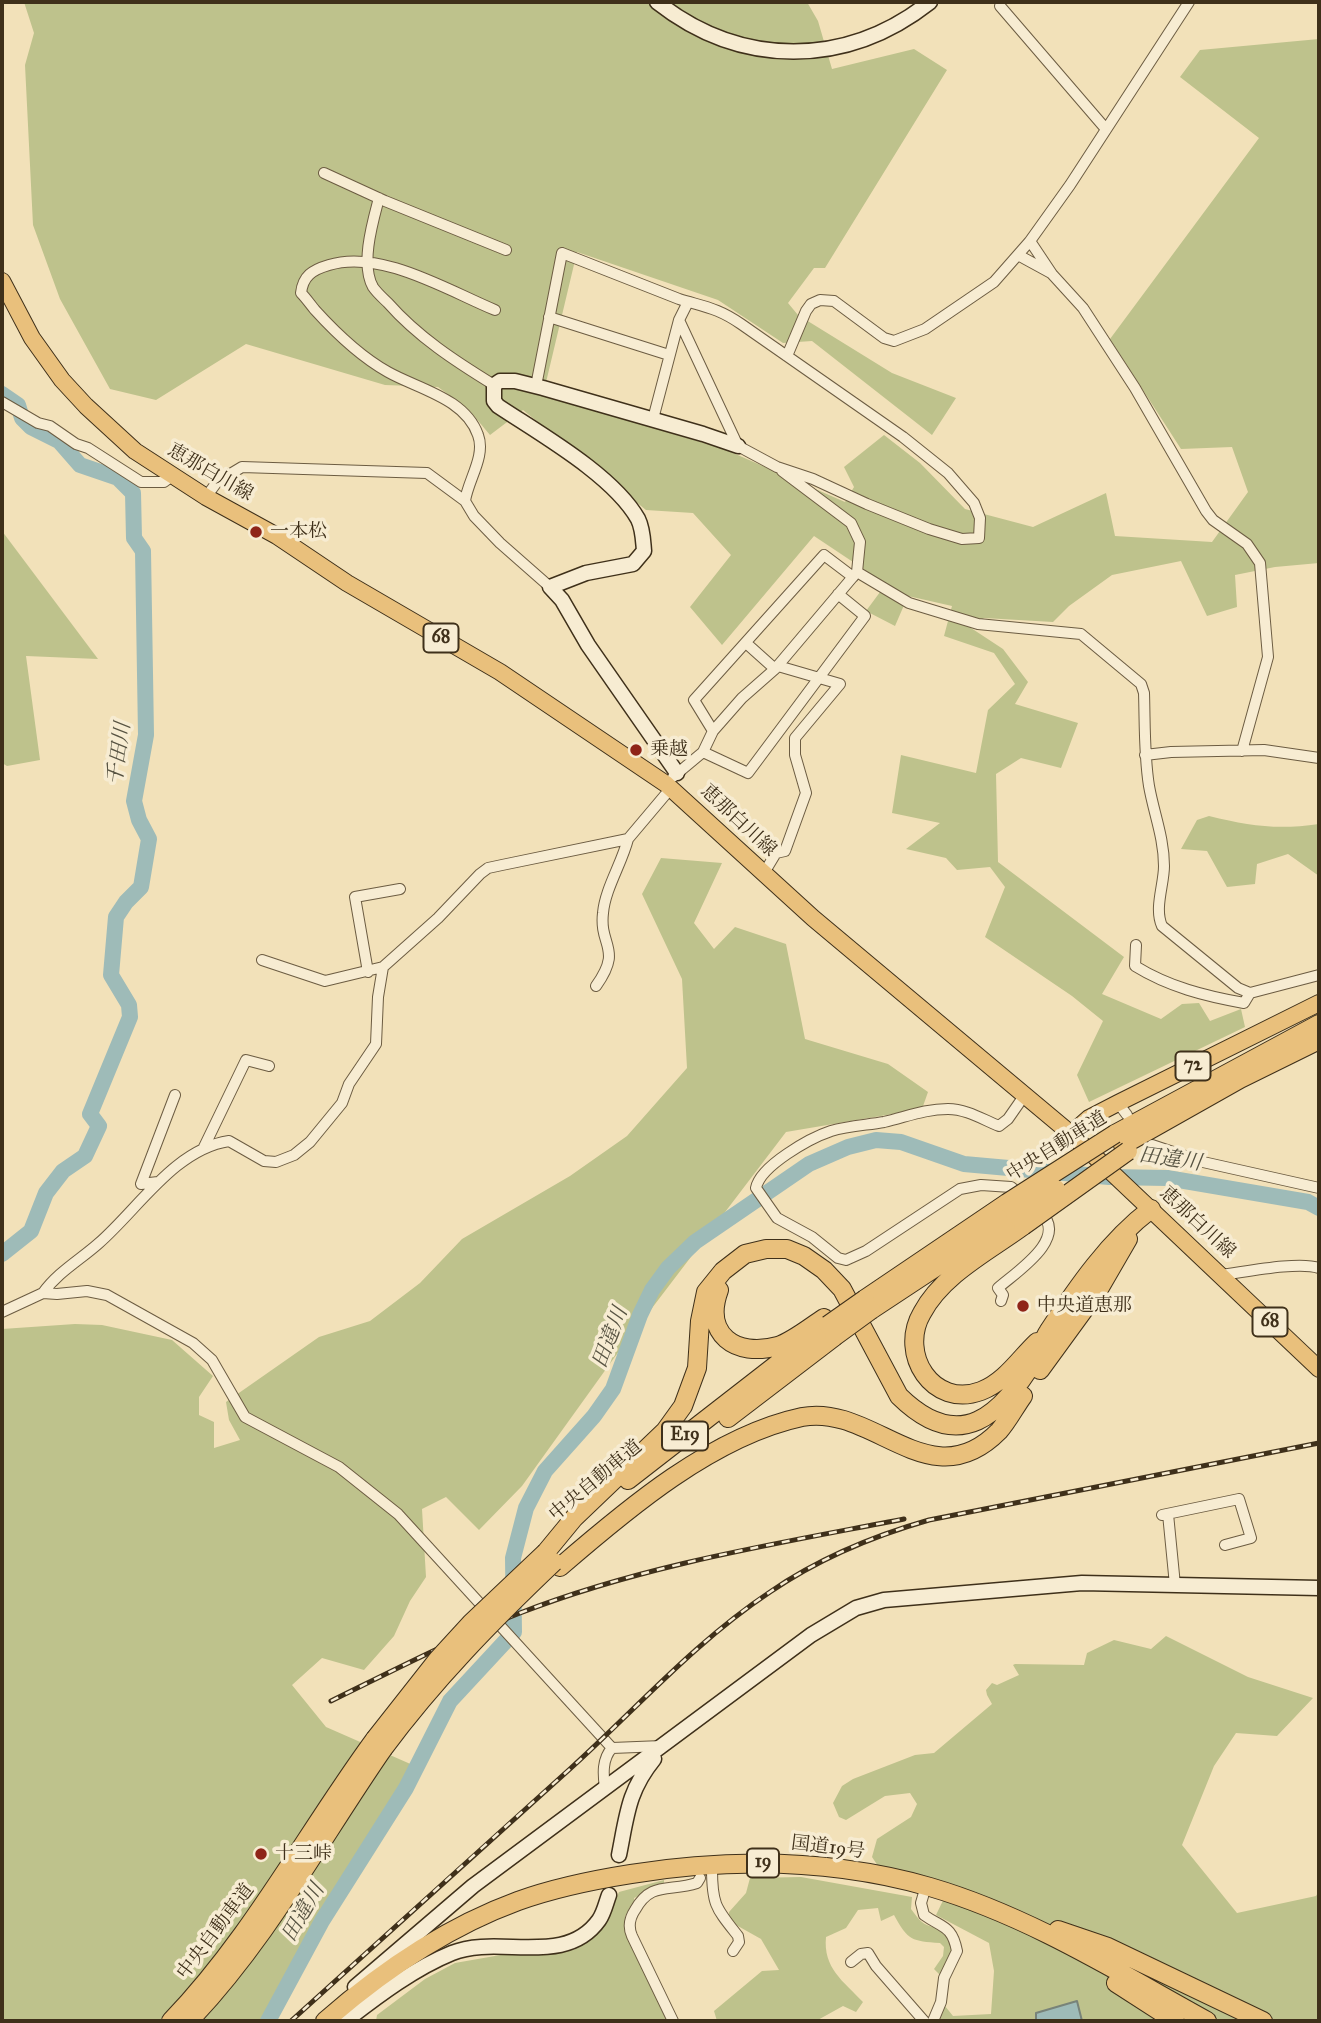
<!DOCTYPE html>
<html>
<head>
<meta charset="utf-8">
<style>
	body { margin:0 }
	#map { position:relative; width:1321px; height:2023px; overflow:hidden; background:#f2e1b9; font-family:"IM FELL Great Primer",serif }
	canvas { display:block }
	.frame { position:absolute; inset:0; border:4px solid #3f301a; pointer-events:none }
</style>
</head>
<body>
<div id="map">
<canvas width="1321" height="2023"></canvas>
<div class="frame"></div>
</div>
<script>
const g = document.querySelector('canvas').getContext('2d');
g.lineJoin = 'round';
function fill(path, color) { g.fillStyle = color; g.fill(path, 'evenodd'); }
function strokePath(path, color, width, dash) { g.strokeStyle = color; g.lineWidth = width; g.lineCap = dash ? 'butt' : 'round'; g.setLineDash(dash || []); g.stroke(path); }
function write(font, color, halo, rows, align = 'center') {
  g.font = font + ' "IM FELL Great Primer","Noto Serif JP",serif'; g.lineWidth = 7; g.setLineDash([]); g.textBaseline = 'middle'; g.strokeStyle = halo; g.fillStyle = color; for (const [text, x, y, turn = 0] of rows) {
    g.save(); g.translate(x, y); g.rotate((+turn || 0) * Math.PI / 180); g.textAlign = isNaN(turn) ? turn : align; if (halo) g.strokeText(text, 0, 0); g.fillText(text, 0, 0); g.restore();
  }
}
const green = new Path2D(`
	M24,2H807L818,21L832,69L914,49L947,70L825,268H814L788,303L798,315L892,373L956,398L932,435L812,341L783,343L718,300L577,252L543,395L724,449L845,502L854,487L844,467L884,435L920,463L965,509L1033,527L1106,493L1115,536L1212,542L1248,492L1232,447L1181,449L1110,339L1259,138L1180,77L1200,50L1319,39V563L1275,567L1235,575L1237,607L1207,616L1181,561L1112,575L1069,606L1053,622L984,618L971,628L1003,649L1028,682L1015,704L1078,723L1061,768L1021,758L996,774L998,862L1124,957L1102,994L1161,1019L1182,1004L1199,1003L1210,1021L1241,1009L1245,1027L1089,1102L1077,1075L1103,1021L1072,996L985,937L1005,887L990,867L957,870L946,858L906,849L940,823L892,813L901,755L976,773L988,710L1015,684L994,653L944,636L952,606L908,596L895,626L866,611L886,584L814,536L722,645L690,607L731,555L693,513L646,510L523,410L490,435L469,410L438,387L385,385L246,344L156,400L110,389L60,299L33,225L25,65L34,33Z
	M2,531L98,659L26,656L40,760L7,766L2,763Z
	M1209,816C1250,826 1277,830 1319,824V876L1288,854L1257,864L1255,884L1227,887L1207,851L1181,849L1197,820Z
	M661,858L722,863L694,923L714,949L735,927L786,944L805,1039L888,1064L928,1092L922,1109L786,1132L614,1358L522,1486L479,1530L446,1497L422,1509L426,1577L410,1601L394,1636L364,1670L322,1658L292,1685L326,1727L415,1766L315,1920L261,2021H2V1329L75,1324L102,1325L172,1340L213,1376L199,1397V1415L214,1422V1448L240,1440L229,1420L226,1402L319,1337L370,1321L420,1283L462,1239L570,1176L627,1136L687,1068L682,979L642,894Z
	M1166,1636L1248,1677L1313,1698L1277,1736L1236,1733L1214,1766L1182,1845L1237,1913L1316,1896L1319,1891V2021H936L945,2006L953,2016L991,2014L994,1971L989,1943L936,1915L951,1884L878,1866L872,1857L877,1839L911,1817L917,1804L910,1793L885,1796L846,1820L839,1817L833,1803L842,1786L853,1779L915,1755L934,1753L992,1704L987,1695L986,1690L992,1683L997,1685L1019,1675L1013,1665L1015,1664L1084,1665L1087,1653L1114,1640L1151,1649Z
	M801,1877L912,1897L911,1909C915,1914 918,1919 922,1922C928,1927 937,1927 943,1931C960,1943 948,1962 940,1975L934,1969L943,1956L944,1947L940,1943C912,1941 908,1941 894,1915L881,1921L878,1908L858,1910L846,1928L826,1937C823,1968 843,1981 863,2002L856,2012L843,2006L816,2021H717L714,2011L762,1971L779,1970L761,1939L729,1921V1912L746,1893L750,1878Z
	M664,1880V1885L634,1898L635,1907L625,1916L628,1930L670,2021H376L377,2015L425,1979L455,1963L512,1953L574,1950L593,1937L608,1917L619,1892Z`);
const water = new Path2D(`
	M1077,2001L1082,2021H1036V2013Z`);
const river = new Path2D(`
	M2,394L18,405L22,418L31,427L59,441L80,465L118,478L133,493L134,538L143,551L146,735L134,801L139,820L149,839L141,887L126,902L116,917L111,975L129,1005L130,1017L90,1114L99,1126L85,1156L63,1171L46,1193L31,1231L2,1254
	M268,2021L322,1921L406,1788L450,1701L514,1632L513,1558L526,1508L545,1471L594,1416L613,1389L640,1315L652,1290L668,1268L695,1242L809,1164L848,1147L876,1140L901,1142L964,1164L1109,1177L1167,1178L1308,1202L1319,1208`);
const street = new Path2D(`
	M1000,6L1105,128
	M324,173L385,201L506,250
	M379,198C373,221 360,264 373,287C377,293 383,298 388,303C418,337 455,361 494,385
	M1030,241L1052,274L1083,308L1135,388L1206,511L1213,520L1247,544L1260,563L1268,657L1242,751
	M1018,255L1051,273
	M549,317L669,355
	M787,356L806,311L811,304L820,300L834,301L884,338L894,341L925,329L994,282L1030,241L1070,185L1189,2
	M536,386L562,253L679,299C705,307 718,308 741,324L903,437L948,473L974,503L980,518L979,538L962,539L929,529L867,504L813,479L777,467L738,446L679,320
	M2,402L38,423L50,426L76,444L88,448L141,482H164L172,476
	M653,419L679,320L688,302
	M206,497L217,482L242,467L427,473L465,501L474,516L500,543L550,587
	M465,501C468,480 486,456 478,435C465,398 418,389 388,372C361,357 335,332 315,310C310,304 306,298 301,293C303,276 312,270 329,265C380,249 447,290 495,310
	M857,572L909,603L978,624L1081,634L1141,684L1144,693C1145,724 1144,755 1149,786C1154,814 1164,838 1164,866C1164,885 1154,908 1162,926L1238,988L1250,993L1319,975
	M746,643L775,669
	M713,731L694,700L824,555L853,577
	M703,752L748,773L865,616L838,594
	M1145,755L1171,752L1264,750L1319,758
	M673,777L703,752L713,731L742,698L775,669L857,572L860,542L851,523L782,471
	M764,873L776,853L785,851L806,793L795,755V738L840,684L778,666
	M1136,945L1135,966C1169,987 1205,996 1244,1003L1250,993
	M262,960L325,981L383,967
	M368,972L355,897L400,889
	M596,986C623,948 599,947 603,913C605,889 622,863 628,839
	M1118,1103L1127,1115
	M1152,1145L1203,1162L1319,1188
	M204,1147L246,1060L269,1066
	M158,1182L141,1184L175,1095
	M1021,1195L1011,1187L981,1185L960,1189L866,1251L846,1260L838,1258L812,1237L777,1218L756,1188C760,1166 810,1138 831,1131C848,1126 867,1125 884,1122C906,1117 925,1109 948,1109C966,1109 982,1119 999,1126L1008,1119L1024,1096
	M1221,1275C1245,1272 1298,1261 1319,1268
	M43,1293C58,1272 80,1260 99,1243C138,1209 175,1149 229,1141L264,1161L276,1162L294,1155L310,1142L342,1103L349,1084L376,1044L378,997L383,967L438,918L480,874L488,868L502,865L628,839L671,788
	M1001,1301L1003,1295L998,1288C1016,1272 1070,1238 1040,1212
	M2,1312L43,1293L57,1294L87,1291L107,1295L193,1343L212,1360L245,1417L339,1467L398,1514L612,1748
	M1168,1514L1175,1585
	M1162,1515L1239,1499L1251,1538L1225,1545
	M605,1788C603,1774 602,1759 612,1748L662,1746
	M712,1869C712,1905 716,1908 738,1936L739,1942L733,1951
	M926,1886L921,1903L924,1915C942,1928 952,1925 957,1951L944,1978L941,2002L933,2021
	M851,1962L861,1954L868,1953L876,1966L924,2021
	M673,2021L632,1936C628,1927 629,1919 635,1910C651,1881 669,1892 697,1883L700,1878`);
const secondary = new Path2D(`
	M657,2C741,68 846,68 930,2
	M677,773L588,645L562,600L550,587L586,573L633,564L644,551C643,540 643,529 638,519C613,475 540,434 498,406L494,401V385L500,381H515L543,388L703,434L738,446
	M619,1855C627,1815 628,1791 654,1759
	M355,1987L473,1886L811,1635L856,1608L884,1600L1082,1583L1319,1588
	M340,2021L348,2019C379,1995 415,1968 452,1953C498,1934 565,1968 599,1920C604,1913 606,1903 609,1895`);
const primary = new Path2D(`
	M2,281L32,338L62,380L86,406L135,451L206,497L277,536L347,583L500,672L666,784L813,918L1071,1134L1319,1369
	M1071,1134L1089,1118L1118,1103L1319,1003`);
const highway = new Path2D(`
	M1115,1134L1319,1024
	M1123,1145L1240,1079L1319,1040
	M1023,1226C989,1251 943,1274 922,1313C898,1354 933,1409 981,1391C1005,1382 1020,1358 1037,1342
	M719,1290C703,1334 735,1358 778,1346C793,1341 810,1327 824,1318
	M865,1299L1007,1203
	M871,1310L1015,1215
	M1040,1370L1099,1289L1128,1239
	M728,1418L834,1337
	M628,1480L816,1334
	M546,1552L574,1518L665,1431L683,1406L697,1368L700,1321L706,1292L723,1271L745,1254L766,1249H787L804,1256L824,1270L842,1289L899,1396C960,1456 1002,1415 1037,1356C1042,1349 1043,1339 1048,1332C1077,1287 1109,1241 1151,1209
	M560,1567C627,1509 713,1436 802,1417C873,1403 930,1501 999,1431C1008,1421 1015,1407 1023,1396
	M1058,1930L1108,1947L1263,2021
	M1116,1983L1175,2021
	M171,2021C252,1937 306,1833 375,1739
	M189,2021C266,1941 320,1840 383,1749
	M325,2021C381,1972 447,1927 518,1901C554,1888 593,1880 631,1874C731,1858 832,1859 930,1887C1029,1916 1118,1972 1207,2021`);
const rail = new Path2D(`
	M331,1701C394,1670 456,1638 520,1613C643,1565 775,1544 904,1519
	M291,2021C384,1937 477,1852 571,1768C636,1709 696,1641 770,1592C818,1559 873,1536 929,1520L1319,1443`);
const highwayBridge = new Path2D(`
	M1007,1203L1115,1134
	M1015,1215L1056,1189
	M1023,1226L1128,1151
	M828,1325L865,1299
	M834,1337L871,1310
	M375,1739L438,1659L471,1623L546,1552
	M383,1749C434,1680 493,1620 554,1562`);
const markers = [
	[256,532,7,"#8f2418"],
	[636,750,7,"#8f2418"],
	[1023,1306,7,"#8f2418"],
	[261,1854,7,"#8f2418"]
];
const shields = [
	[441,638,35],
	[1193,1066,35],
	[1270,1322,35],
	[685,1436,46],
	[763,1863,32]
];
const shieldNames = [
	["68",441,638],
	["72",1193,1066],
	["68",1270,1322],
	["E19",685,1436],
	["19",763,1863]
];
const streetNames = [
	["恵那白川線",210,473,30],
	["恵那白川線",738,821,43],
	["中央自動車道",1057,1147,-32],
	["恵那白川線",1197,1223,43],
	["中央自動車道",596,1481,-40],
	["国道19号",828,1848,7],
	["中央自動車道",216,1932,-53]
];
const poiNames = [
	["一本松",270,532],
	["乗越",650,750],
	["中央道恵那",1037,1306],
	["十三峠",275,1854]
];
const waterNames = [
	["千田川",120,754,-82],
	["田違川",1170,1160,8],
	["田違川",611,1338,-69],
	["田違川",304,1913,-60]
];
fill(green, '#bec28c');
fill(water, '#9ebbb8');
strokePath(water, '#788379', 2);
strokePath(river, '#9ebbb8', 16);
strokePath(street, '#6c5c42', 12);
strokePath(secondary, '#3f301a', 17);
strokePath(primary, '#3f301a', 18);
strokePath(highway, '#3f301a', 20);
strokePath(street, '#f7ecd2', 10);
strokePath(secondary, '#f7ecd2', 14);
strokePath(primary, '#e9c07c', 16);
strokePath(highway, '#e9c07c', 18);
strokePath(rail, '#3f301a', 5);
strokePath(rail, '#f7ecd2', 2.5, [8]);
strokePath(highwayBridge, '#3f301a', 20, []);
strokePath(highwayBridge, '#e9c07c', 18);
for (const [x, y, r, color] of markers) { const dot = new Path2D(); dot.arc(x, y, r, 0, 2 * Math.PI); g.fillStyle = color; g.fill(dot); strokePath(dot, '#f7ecd2', 2.5); }
for (const [x, y, w] of shields) { const box = new Path2D(); box.roundRect(x - w / 2, y - 14.5, w, 29, 5); g.fillStyle = '#f7ecd2'; g.fill(box); strokePath(box, '#3f301a', 2); }
write('bold 18px', '#3f301a', null, shieldNames);
write('19px', '#3f301a', '#f7ecd2', streetNames);
write('19px', '#3f301a', '#f7ecd2', poiNames, 'left');
write('italic 21px', '#575342', '#f7ecd2', waterNames);
</script>
</body>
</html>
